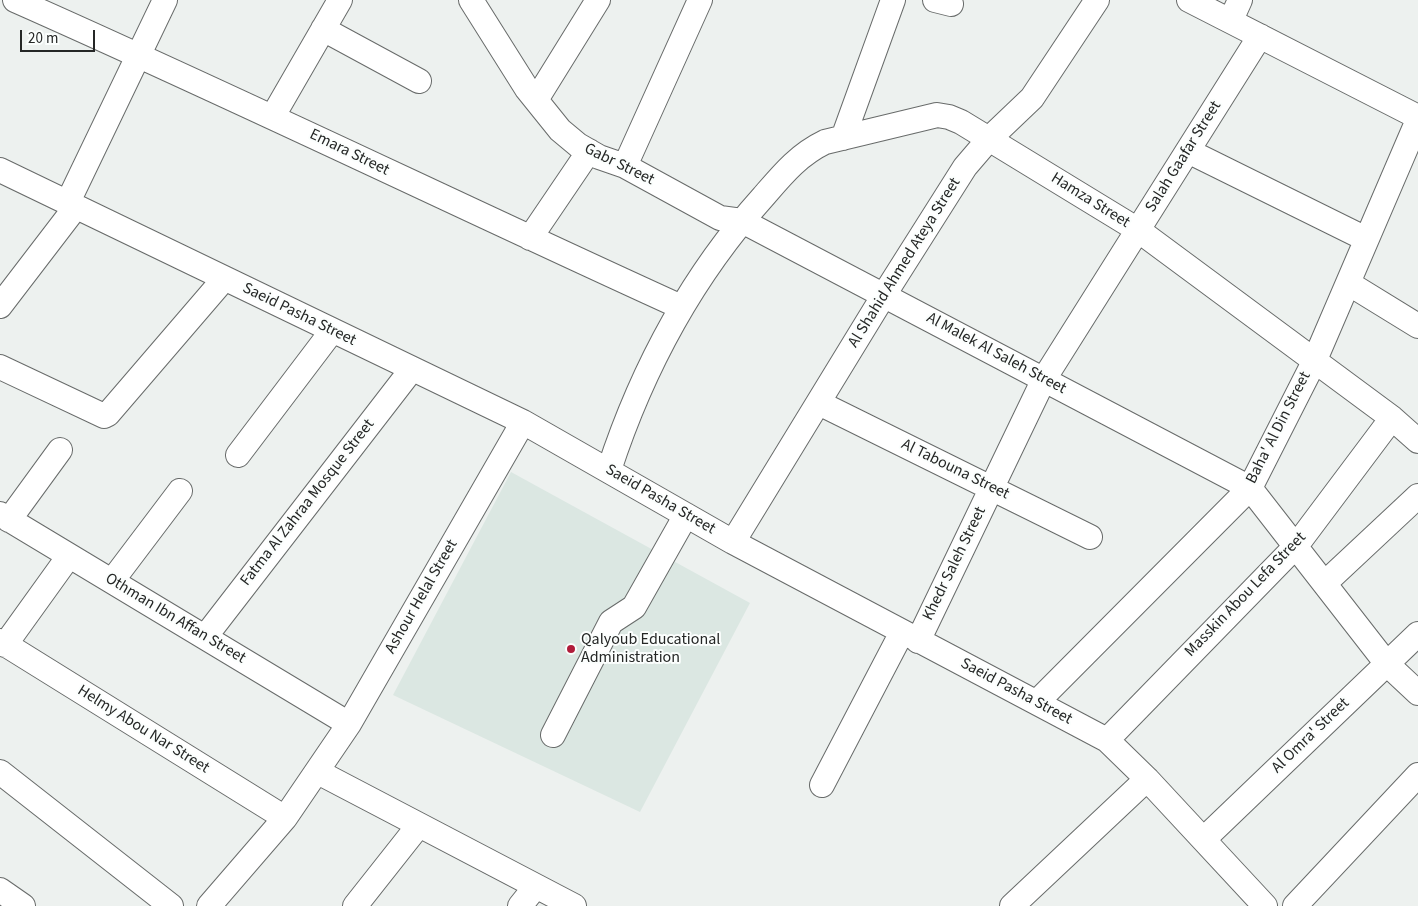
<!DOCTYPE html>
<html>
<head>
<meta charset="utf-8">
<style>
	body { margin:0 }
	#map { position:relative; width:1418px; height:906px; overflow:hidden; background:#edf1ef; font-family:"Source Sans 3",sans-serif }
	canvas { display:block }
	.scale { position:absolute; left:20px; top:30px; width:75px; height:22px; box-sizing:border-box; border:2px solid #252726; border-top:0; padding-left:6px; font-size:15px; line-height:18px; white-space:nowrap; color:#252726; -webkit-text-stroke:4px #fbfefd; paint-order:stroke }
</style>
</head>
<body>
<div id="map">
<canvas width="1418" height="906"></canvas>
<div class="scale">20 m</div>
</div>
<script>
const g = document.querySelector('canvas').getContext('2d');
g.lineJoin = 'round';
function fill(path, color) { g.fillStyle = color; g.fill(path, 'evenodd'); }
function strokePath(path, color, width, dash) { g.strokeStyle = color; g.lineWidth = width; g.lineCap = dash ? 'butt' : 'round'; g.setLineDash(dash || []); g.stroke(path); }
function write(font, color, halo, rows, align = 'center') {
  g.font = font + ' "Source Sans 3",sans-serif'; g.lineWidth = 4; g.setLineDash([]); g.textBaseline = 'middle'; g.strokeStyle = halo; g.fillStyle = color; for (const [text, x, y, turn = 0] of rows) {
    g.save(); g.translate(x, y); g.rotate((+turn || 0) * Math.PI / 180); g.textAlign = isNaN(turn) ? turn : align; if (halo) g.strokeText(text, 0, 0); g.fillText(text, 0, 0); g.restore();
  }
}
const built = new Path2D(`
	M511,472L750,603L640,812L393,695Z`);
const minor = new Path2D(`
	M15,0C239,99 459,206 681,307
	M471,0L527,89L560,130L578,145L599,157L625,166L720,218L742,221L1250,488L1387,664L1418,693
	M935,0L951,4
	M1189,0L1418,117
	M1231,20L1240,0
	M323,29L419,81
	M536,100L598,0
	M273,116L340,0
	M843,138L893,0
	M1188,151L1366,239
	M625,166L700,0
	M0,170L523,422L733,542L1107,740L1147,779L1265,906
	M67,204L165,0
	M530,238L589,151
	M1348,283L1418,326
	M0,306L75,208
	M0,367L104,416L108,414L224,279
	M819,403L1090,537
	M238,455L332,331
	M609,470C642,369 692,276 763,197C782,175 798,155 825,142L937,115L949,117L961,122L1138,230L1392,418L1418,441
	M0,514L349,724
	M9,520L60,450
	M733,542L884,295L965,167L989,139L1032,98L1097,0
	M112,581L180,491
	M1325,583L1418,496
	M205,637L412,369
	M0,641L285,818
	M918,641L1044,379L1260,36
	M5,645L69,556
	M1037,702L1250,488L1314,362L1418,120
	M553,735L611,622L634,607L686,515
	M1107,740L1296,546L1392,418
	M0,772L171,906
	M318,772L574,906
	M822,785L902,632
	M1204,839L1418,634
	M0,890L23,906
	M209,906L285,818L349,724L523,422
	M355,906L419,825
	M520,906L536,886
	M1012,906L1147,779
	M1295,906L1418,775`);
const markers = [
	[571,649,5,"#b01c3a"]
];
const streetNames = [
	["Emara Street",349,153,26],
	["Salah Gaafar Street",1184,157,-58],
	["Gabr Street",619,165,26],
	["Hamza Street",1090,201,32],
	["Al Shahid Ahmed Ateya Street",905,263,-58],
	["Saeid Pasha Street",299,315,26],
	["Al Malek Al Saleh Street",996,354,28],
	["Baha' Al Din Street",1279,428,-63],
	["Al Tabouna Street",955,470,26],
	["Saeid Pasha Street",660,500,30],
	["Fatma Al Zahraa Mosque Street",308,503,-52],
	["Khedr Saleh Street",955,564,-64],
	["Masskin Abou Lefa Street",1246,595,-46],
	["Ashour Helal Street",422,597,-60],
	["Othman Ibn Affan Street",175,619,31],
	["Saeid Pasha Street",1016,692,28],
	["Helmy Abou Nar Street",143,730,32],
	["Al Omra' Street",1311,736,-44]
];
const poiNames = [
	["Qalyoub Educational",581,640],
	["Administration",581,658]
];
fill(built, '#dbe7e2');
strokePath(minor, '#686b6a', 26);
strokePath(minor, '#fff', 24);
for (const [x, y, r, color] of markers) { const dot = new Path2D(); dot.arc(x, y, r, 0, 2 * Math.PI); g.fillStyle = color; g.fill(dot); strokePath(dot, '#fbfefd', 2); }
write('16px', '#252726', '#fbfefd', streetNames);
write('16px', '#252726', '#fbfefd', poiNames, 'left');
</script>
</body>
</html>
